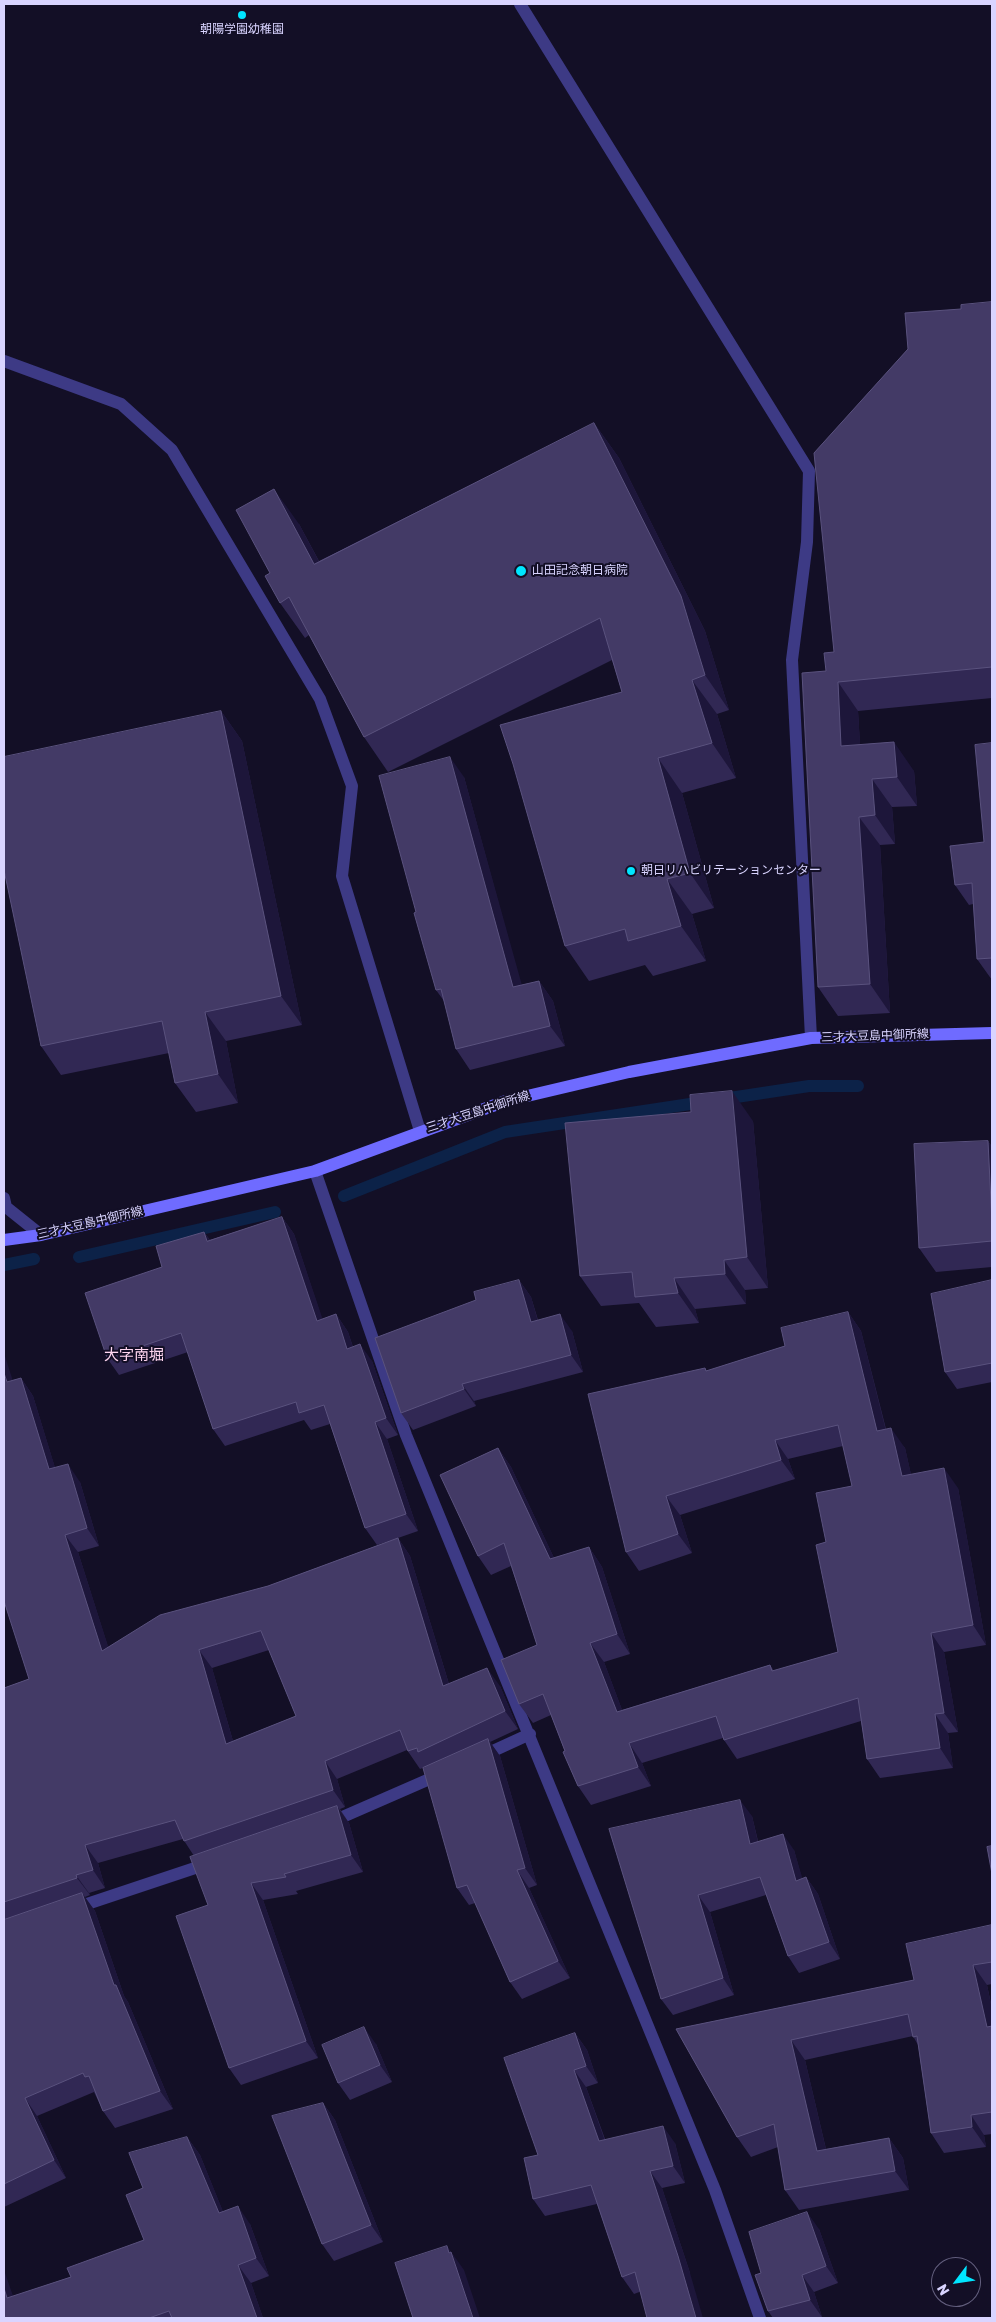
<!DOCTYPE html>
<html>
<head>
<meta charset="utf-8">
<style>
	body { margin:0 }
	#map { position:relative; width:996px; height:2322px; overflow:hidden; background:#130f26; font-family:Rubik,sans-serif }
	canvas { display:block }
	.frame { position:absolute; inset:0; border:5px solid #d9d4ff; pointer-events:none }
	.north { position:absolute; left:931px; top:2257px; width:50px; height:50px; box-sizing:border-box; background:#130f26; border:1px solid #625e7d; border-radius:50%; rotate:239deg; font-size:14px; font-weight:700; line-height:20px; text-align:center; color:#d9d4ff }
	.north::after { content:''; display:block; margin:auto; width:18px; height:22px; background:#00e5ff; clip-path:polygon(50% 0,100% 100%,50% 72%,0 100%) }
</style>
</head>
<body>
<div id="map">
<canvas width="996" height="2322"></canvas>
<div class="frame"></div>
<div class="north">N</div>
</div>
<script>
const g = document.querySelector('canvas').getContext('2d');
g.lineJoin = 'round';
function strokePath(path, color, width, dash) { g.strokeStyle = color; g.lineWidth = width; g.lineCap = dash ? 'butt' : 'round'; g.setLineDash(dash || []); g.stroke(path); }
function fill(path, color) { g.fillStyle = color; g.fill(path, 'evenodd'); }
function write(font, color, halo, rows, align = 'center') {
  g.font = font + ' Rubik,"Noto Sans JP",sans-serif'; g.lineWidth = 4; g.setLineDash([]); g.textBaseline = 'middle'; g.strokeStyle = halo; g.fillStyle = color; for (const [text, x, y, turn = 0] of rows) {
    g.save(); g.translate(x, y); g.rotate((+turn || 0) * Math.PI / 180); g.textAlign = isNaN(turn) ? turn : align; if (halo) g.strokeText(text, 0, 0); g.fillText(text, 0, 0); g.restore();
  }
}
const stream = new Path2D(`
	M344,1196L505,1132L809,1086H858
	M79,1257L275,1212
	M4,1265L34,1259`);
const minor = new Path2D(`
	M520,4L809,471L807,542L792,660L811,1038
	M4,361L121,404L172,450L320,699L352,786L342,876L420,1131
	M315,1171L406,1435L715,2190L760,2318
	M4,1198L6,1207L41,1235
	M482,1756L530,1734
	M331,1822L441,1774
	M75,1908L210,1863`);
const secondary = new Path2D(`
	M4,1240L41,1235L315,1171L506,1101L629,1072L811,1038L992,1033`);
const wall = new Path2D(`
	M992,302V698L858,711L860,745L914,771L917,806L892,807L895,844L880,845L890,1013L838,1016L818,987L826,671L834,652L961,309Z
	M594,423L619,458L705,631L729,710L717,714L736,778L682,793L714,908L692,914L706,961L653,976L645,965L589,981L565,946L622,692L612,660L388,772L364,737L309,635L305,638L280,603L270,573L299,524L319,561Z
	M221,711L242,741L302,1025L226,1041L238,1103L196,1112L175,1083L169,1053L61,1075L41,1046Z
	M992,743V980L977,959L973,904L969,905L955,885L984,842Z
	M464,777L521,985L539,981L553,1001L565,1046L470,1070L456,1049L444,1001L436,990L416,912Z
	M753,1121L768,1288L745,1290L746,1304L695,1309L699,1323L656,1327L639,1303L601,1306L580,1276Z
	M988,1141L992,1147V1267L936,1272L919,1248Z
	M282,1217L294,1234L322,1319L336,1314L348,1332L353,1347L372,1361L398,1435L387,1439L418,1531L398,1538L410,1556L449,1684L500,1686L518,1729L490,1742L500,1756L537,1885L529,1888L570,1978L522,1999L510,1982L475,1903L469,1905L457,1888L425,1767L420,1769L407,1750L337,1779L345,1807L340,1809L349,1823L363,1872L296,1891L298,1894L263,1900L318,2058L241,2085L229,2068L208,1905L194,1856L183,1839L98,1863L105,1888L89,1893L90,1895L85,1897L95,1911L124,1996L128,2002L173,2109L115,2128L103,2111L94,2092L37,2116L66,2178L4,2207V1688L29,1679L13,1380L21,1378L33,1396L55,1468L80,1482L99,1546L78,1552L108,1647L268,1586L392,1540L377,1545L365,1528L330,1424L311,1430L304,1420L225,1446L213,1429L188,1352L119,1375L107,1358L162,1267L204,1232L210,1240ZM269,1650L296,1716L233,1741L212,1668Z
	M519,1280L531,1297L538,1320L572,1331L583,1372L474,1401L476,1406L413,1430L401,1413L476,1300Z
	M992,1280V1382L957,1389L945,1372Z
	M848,1312L861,1331L886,1429L905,1448L911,1475L958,1488L986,1645L944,1652L958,1732L948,1733L953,1768L880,1778L867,1759L861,1721L737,1759L724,1740L723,1738L642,1763L651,1786L591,1805L578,1786L551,1715L533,1723L519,1704L537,1645L511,1566L491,1575L478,1556L498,1448L511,1467L554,1558L589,1547L602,1567L630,1654L604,1662L622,1710L770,1665L774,1671L838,1652L826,1542L852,1486L843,1446L788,1459L795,1479L680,1515L692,1553L639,1571L626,1552L705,1368L707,1371L785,1346Z
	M752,1816L758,1841L794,1850L802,1879L806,1877L818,1894L840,1959L799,1973L788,1956L766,1895L710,1912L734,1995L673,2015L661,1999L609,1829Z
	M992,1925V1984L987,1985L992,2008V2134L984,2135L986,2147L944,2153L931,2133L918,2045L913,2036L805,2060L826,2149L889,2138L903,2158L909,2190L799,2210L785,2190L778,2147L751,2157L737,2137L676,2029L914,1980Z
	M575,2033L587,2050L598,2083L586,2087L605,2139L675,2143L685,2183L662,2188L690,2273L634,2294L622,2277L597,2204L545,2216L533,2199L538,2155Z
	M376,2044L392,2082L350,2100L338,2083Z
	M323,2103L335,2120L383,2242L334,2261L322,2244Z
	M187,2137L200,2155L223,2212L250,2224L269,2276L251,2283L263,2318H4L13,2296L71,2277L144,2240L143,2188Z
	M819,2229L838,2283L814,2292L822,2317L818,2318H773L768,2311L761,2273Z`);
const shadedWall = new Path2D(`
	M594,423L619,458L705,631L729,710L705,675Z
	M274,489L299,524L339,599L314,564Z
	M692,680L717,714L736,778L712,743Z
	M838,682L858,711L862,775L841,746Z
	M221,711L242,741L302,1025L281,996Z
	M894,742L914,771L917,806L897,777Z
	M450,757L464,777L528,1007L513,987Z
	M658,758L682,793L714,908L690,873Z
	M872,779L892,807L895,844L875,815Z
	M859,817L880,845L890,1013L870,984Z
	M667,879L692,914L706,961L681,926Z
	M539,981L553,1001L565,1046L550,1026Z
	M205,1012L226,1041L238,1103L218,1074Z
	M732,1091L753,1121L768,1288L747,1257Z
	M988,1141L992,1147V1223Z
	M282,1217L294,1234L329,1338L317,1321Z
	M204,1232L216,1249L207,1241Z
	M724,1260L745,1290L746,1304L725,1274Z
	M674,1278L695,1309L699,1323L678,1293Z
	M519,1280L531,1297L543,1339L531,1322Z
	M848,1312L861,1331L891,1451L877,1431Z
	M336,1314L348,1332L359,1366L347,1349Z
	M560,1314L572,1331L583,1372L571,1355Z
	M360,1344L372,1361L398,1435L386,1418Z
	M4,1353L19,1400L7,1382L4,1373Z
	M21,1378L33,1396L61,1487L49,1469Z
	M462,1384L474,1401L476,1406L464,1389Z
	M375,1422L387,1439L418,1531L406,1514Z
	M891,1428L905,1448L916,1496L902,1476Z
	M775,1440L788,1459L795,1479L781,1460Z
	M498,1448L511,1467L564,1579L550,1559Z
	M68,1464L80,1482L99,1546L87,1528Z
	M944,1468L958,1488L986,1645L973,1625Z
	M666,1496L680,1515L692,1553L678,1534Z
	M65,1535L78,1552L115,1668L102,1651Z
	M398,1538L410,1556L455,1704L443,1686Z
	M589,1547L602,1567L630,1654L617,1634Z
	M931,1633L944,1652L958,1732L944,1713Z
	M590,1643L604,1662L630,1731L617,1712Z
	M199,1650L212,1668L239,1762L226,1744Z
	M487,1668L500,1686L518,1729L505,1711Z
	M935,1714L948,1733L953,1768L940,1748Z
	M488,1739L500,1756L537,1885L525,1868Z
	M629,1743L642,1763L651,1786L638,1767Z
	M325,1761L337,1779L345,1807L333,1790Z
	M740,1800L752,1816L762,1860L750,1844Z
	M337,1806L349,1823L363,1872L351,1855Z
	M783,1834L794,1850L808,1897L796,1881Z
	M85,1845L98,1863L105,1888L93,1870Z
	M517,1870L529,1888L570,1978L558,1961Z
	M76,1875L89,1893L90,1895L77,1878Z
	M806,1877L818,1894L840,1959L829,1942Z
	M251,1883L263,1900L318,2058L306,2041Z
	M82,1893L95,1911L124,1996L128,2002L173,2109L160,2091L114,1985Z
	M698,1895L710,1912L734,1995L723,1978Z
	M973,1965L987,1985L992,2009V2035L987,2027Z
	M364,2027L376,2044L392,2082L380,2065Z
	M575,2033L587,2050L598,2083L586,2066Z
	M791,2040L805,2060L831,2171L817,2151Z
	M574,2070L586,2087L611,2158L599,2141Z
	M25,2098L37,2116L66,2178L54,2160Z
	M323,2103L335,2120L383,2242L371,2225Z
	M971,2115L984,2135L986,2147L972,2127Z
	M663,2126L675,2143L685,2183L673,2166Z
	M187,2137L200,2155L231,2231L219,2213Z
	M889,2138L903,2158L909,2190L895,2171Z
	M650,2171L662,2188L690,2273L703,2318H696Z
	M238,2206L250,2224L269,2276L256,2258Z
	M807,2212L819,2229L838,2283L826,2266Z
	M447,2246L464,2270L480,2318H473Z
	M238,2265L251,2283L263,2318H257Z
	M4,2270L20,2316L7,2298L4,2288Z
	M802,2275L814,2292L822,2317L810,2300Z`);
const building = new Path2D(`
	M992,302V667L838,682L841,746L894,742L897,777L872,779L875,815L859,817L870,984L818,987L802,673L826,671L824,653L834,652L814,453L908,349L905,313L961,309V305Z
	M594,423L681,596L705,675L692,680L712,743L658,758L690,873L667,879L681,926L628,941L625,929L565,946L513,764L500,725L622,692L600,618L364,737L289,597L280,603L265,576L270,573L236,510L274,489L314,564Z
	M221,711L281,996L205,1012L218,1074L175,1083L162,1021L41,1046L4,870V757Z
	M992,743V958L977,959L972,883L955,885L950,846L984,842L975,745Z
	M450,757L513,987L539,981L550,1026L456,1049L441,989L436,990L414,913L416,912L379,776Z
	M732,1091L747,1257L724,1260L725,1274L674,1278L678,1293L635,1297L632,1272L580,1276L565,1123L691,1112L690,1095Z
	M988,1141L992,1223V1241L919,1248L914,1144Z
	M282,1217L317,1321L336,1314L347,1349L360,1344L386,1418L375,1422L406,1514L365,1528L324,1405L299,1413L296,1402L213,1429L181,1333L107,1358L85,1293L162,1267L156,1246L204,1232L207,1241Z
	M519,1280L531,1322L560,1314L571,1355L462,1384L464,1389L401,1413L375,1338L476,1300L474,1292Z
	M992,1280V1363L945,1372L931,1294Z
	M848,1312L877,1431L891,1428L902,1476L944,1468L973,1625L931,1633L944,1713L935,1714L940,1748L867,1759L858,1698L724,1740L716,1716L629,1743L638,1767L578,1786L563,1752L565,1751L543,1694L519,1704L501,1660L537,1645L504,1543L478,1556L440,1475L498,1448L550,1559L589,1547L617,1634L590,1643L617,1712L770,1665L772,1671L838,1652L816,1545L826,1542L816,1493L852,1486L838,1425L775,1440L781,1460L666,1496L678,1534L626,1552L588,1394L705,1368L706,1371L785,1346L781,1328Z
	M4,1373L7,1382L21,1378L49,1469L68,1464L87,1528L65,1535L102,1651L160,1615L268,1586L398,1538L443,1686L487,1668L505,1711L418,1752L417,1748L408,1751L400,1730L325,1761L333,1790L184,1841L175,1820L85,1845L93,1870L76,1875L77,1878L4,1902V1688L29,1679L4,1601ZM261,1631L296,1716L226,1744L199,1650Z
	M488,1739L525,1868L517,1870L558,1961L510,1982L467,1885L457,1888L423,1768Z
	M740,1800L750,1844L783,1834L796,1881L806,1877L829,1942L788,1956L760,1877L698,1895L723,1978L661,1999L609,1829Z
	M337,1806L351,1855L284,1874L286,1877L251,1883L306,2041L229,2068L176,1916L208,1905L190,1857Z
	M992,1846V1874L987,1847Z
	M82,1893L114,1985H116L160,2091L103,2111L89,2076L85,2077L83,2073L25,2098L54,2160L4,2184V1920Z
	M992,1925V1962L973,1965L987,2027L992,2026V2112L971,2115L972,2127L931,2133L917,2036L913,2037L908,2014L791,2040L817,2151L889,2138L895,2171L785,2190L774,2124L737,2137L676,2029L914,1980L906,1944Z
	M364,2027L380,2065L338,2083L322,2045Z
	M575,2033L586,2066L574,2070L599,2141L663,2126L673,2166L650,2171L678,2256L696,2318H647L635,2272L622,2277L591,2185L533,2199L524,2158L538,2155L504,2058Z
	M323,2103L371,2225L322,2244L272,2116Z
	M187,2137L219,2213L238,2206L256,2258L238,2265L257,2318H172L169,2311L149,2318H4V2288L7,2298L71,2277L67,2268L144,2240L126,2195L143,2188L129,2153Z
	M807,2212L826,2266L802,2275L810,2300L768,2311L755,2275L761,2273L749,2232Z
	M447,2246L449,2253L451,2252L473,2318H413L395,2263Z`);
const markers = [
	[242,15,5,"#00e5ff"],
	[521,571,6,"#00e5ff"],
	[631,871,5,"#00e5ff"]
];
const poiNames = [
	["朝陽学園幼稚園",242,30,"center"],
	["山田記念朝日病院",532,571],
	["朝日リハビリテーションセンター",641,871]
];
const streetNames = [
	["三才大豆島中御所線",875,1036,-2],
	["三才大豆島中御所線",478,1112,-18],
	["三才大豆島中御所線",90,1223,-13]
];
const quarterNames = [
	["大字南堀",134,1356]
];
strokePath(stream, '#0c2248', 12);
strokePath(minor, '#3d3a85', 12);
strokePath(secondary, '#6f6bff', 12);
fill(wall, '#312854');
fill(shadedWall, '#1d163a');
fill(building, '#433a66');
strokePath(building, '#5a527e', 1);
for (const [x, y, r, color] of markers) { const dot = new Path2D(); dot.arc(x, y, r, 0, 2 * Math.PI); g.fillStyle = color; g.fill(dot); strokePath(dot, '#130f26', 2); }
write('12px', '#d9d4ff', '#130f26', poiNames, 'left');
write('12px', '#d9d4ff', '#130f26', streetNames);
write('15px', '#ffd6f0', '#130f26', quarterNames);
</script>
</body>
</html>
